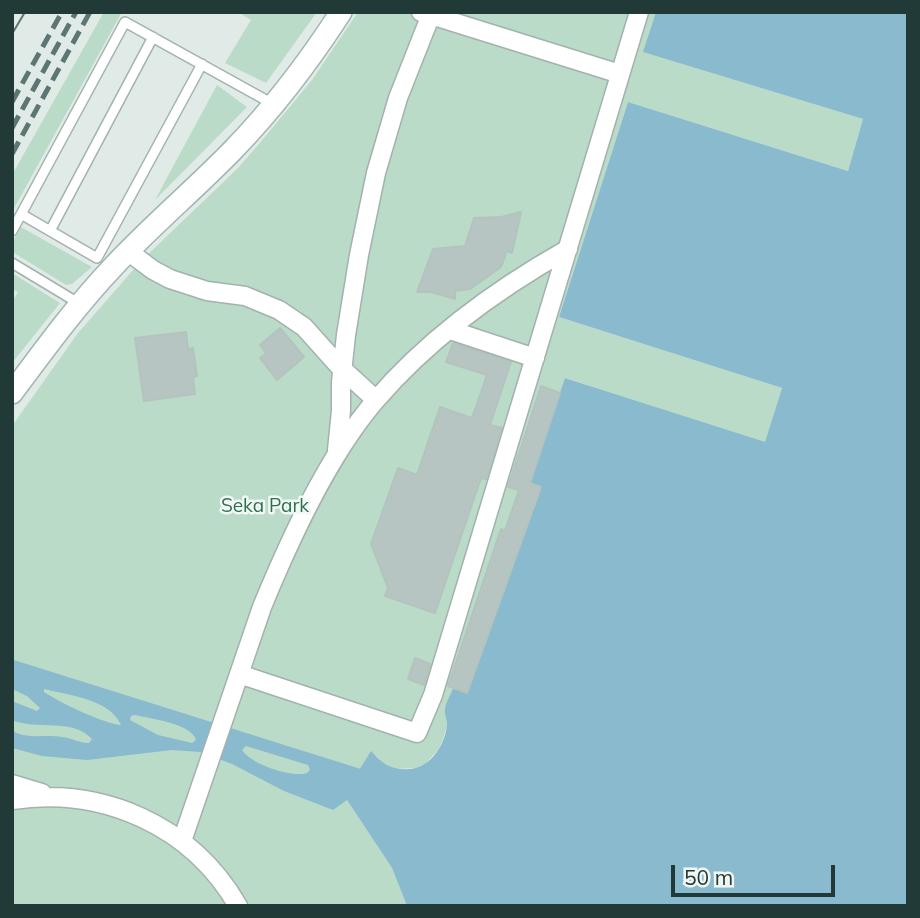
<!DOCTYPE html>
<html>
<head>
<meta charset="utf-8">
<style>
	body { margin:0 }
	#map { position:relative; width:920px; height:918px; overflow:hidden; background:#e0ebe7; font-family:Mulish,sans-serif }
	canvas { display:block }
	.frame { position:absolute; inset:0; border:14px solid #213a37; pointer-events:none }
	.scale { position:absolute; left:671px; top:865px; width:164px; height:32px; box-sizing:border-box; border:4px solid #213a37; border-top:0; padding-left:9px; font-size:21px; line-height:24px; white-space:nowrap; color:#213a37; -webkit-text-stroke:5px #f1f7f5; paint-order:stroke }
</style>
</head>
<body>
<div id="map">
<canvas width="920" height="918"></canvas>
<div class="frame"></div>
<div class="scale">50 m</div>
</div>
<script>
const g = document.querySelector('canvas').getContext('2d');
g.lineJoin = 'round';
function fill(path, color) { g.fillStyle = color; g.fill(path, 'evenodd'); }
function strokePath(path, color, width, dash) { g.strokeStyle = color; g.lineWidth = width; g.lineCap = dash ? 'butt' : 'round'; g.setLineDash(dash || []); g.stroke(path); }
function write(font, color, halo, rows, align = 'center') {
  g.font = font + ' Mulish,sans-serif'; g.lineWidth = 5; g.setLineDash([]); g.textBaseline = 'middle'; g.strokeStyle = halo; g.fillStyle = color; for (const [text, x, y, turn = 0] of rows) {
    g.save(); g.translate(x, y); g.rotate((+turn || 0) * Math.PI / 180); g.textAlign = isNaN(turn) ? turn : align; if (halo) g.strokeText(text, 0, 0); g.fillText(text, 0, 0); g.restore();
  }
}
const green = new Path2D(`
	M104,12H122L12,212V175Z
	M238,12H317L266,83L225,63L251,20Z
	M358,12H656L644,52L863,119L848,171L628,102L559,317L782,388L765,443L566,378L541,487L508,583L505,582L467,693L453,688L445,710L447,726L443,739L439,749L425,764L415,768L396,769L385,765L371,752L359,772L347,800L392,868L407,906H12V426L78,333L141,261L238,168L259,144L312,80Z
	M217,85L247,107L155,200Z
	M21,227L92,267L72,284L66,285L14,253L12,243Z
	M12,273L60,303L12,363V302L18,292L12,289Z`);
const water = new Path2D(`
	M656,12H908V906H407L392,868L347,800L333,810L284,791L232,764L200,752L172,750L87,760L42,756L12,748V731C32,740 42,734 62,737C71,738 80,743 89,743L92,739C71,717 37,731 12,720V701L37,711L40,708L27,696L12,689V663L358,772L371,751C382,764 393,771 410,769C431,767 445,745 447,725C447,720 444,714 445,709C446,702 451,694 453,688L468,692L541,488L530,483L565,378L765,442L782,388L559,317L628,102L848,171L863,119L643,52ZM44,689C68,695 110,699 121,725C102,723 61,703 44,692ZM135,715C151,719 191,723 196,740L192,743L158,735L130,720L131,716ZM246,746L308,765L310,770L307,773C291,778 251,764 242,750Z`);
const stream = new Path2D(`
	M12,663L359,772`);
const building = new Path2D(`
	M521,212L512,253L507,251L501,267L470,289L455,291V299L431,292H417L433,249L465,246L474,218L501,217Z
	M280,328L304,357L277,380L260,358L266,353L260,345Z
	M186,332L188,349L193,348L197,376L193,377L195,394L144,401L135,338Z
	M453,343L511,362L490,425L502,428L486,479L481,478L435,613L385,596L388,588L371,544L398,468L417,475L440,407L472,418L487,375L446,362Z
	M541,386L560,393L530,483L541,487L467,693L448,686L501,529L505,531L519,490L508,487Z
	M415,658L430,664L424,685L408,679Z`);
const lane = new Path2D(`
	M21,214L97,258L202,64
	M12,231L125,22L273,104
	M50,231L153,37
	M12,263L80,304`);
const street = new Path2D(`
	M421,12L620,74
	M129,252L153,270L170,279L207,291L245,296L279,310L304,327L339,366L376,400
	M450,330L535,358
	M337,450L341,411V382L346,335L359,255L376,173L398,98L432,12
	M239,674L417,733L433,695L639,12
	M12,784L42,793
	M12,800C103,786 192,826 238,906
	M182,841L262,607C290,539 328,456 375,401C429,338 497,289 568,249`);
const secondary = new Path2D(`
	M12,393C44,350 76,306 113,267C150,227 193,191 232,151C271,111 310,60 341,12`);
const tram = new Path2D(`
	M12,34L25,12`);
const rail = new Path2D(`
	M12,102L62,12
	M12,128L76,12
	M12,154L90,12`);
const parkNames = [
	["Seka Park",265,506]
];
fill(green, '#badbc7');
fill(water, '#8abace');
strokePath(stream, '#8abace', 7);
fill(building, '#b6c5c1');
strokePath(building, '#b3c4bf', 2);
strokePath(lane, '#a3b2af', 12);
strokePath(street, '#a3b2af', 21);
strokePath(secondary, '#9fb6b1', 24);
strokePath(lane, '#fff', 9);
strokePath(street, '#fff', 18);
strokePath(secondary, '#fff', 21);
strokePath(tram, '#5c7673', 2);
strokePath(rail, '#5c7673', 5, [14, 7]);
write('19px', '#2d7050', '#f1f7f5', parkNames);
</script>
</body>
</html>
